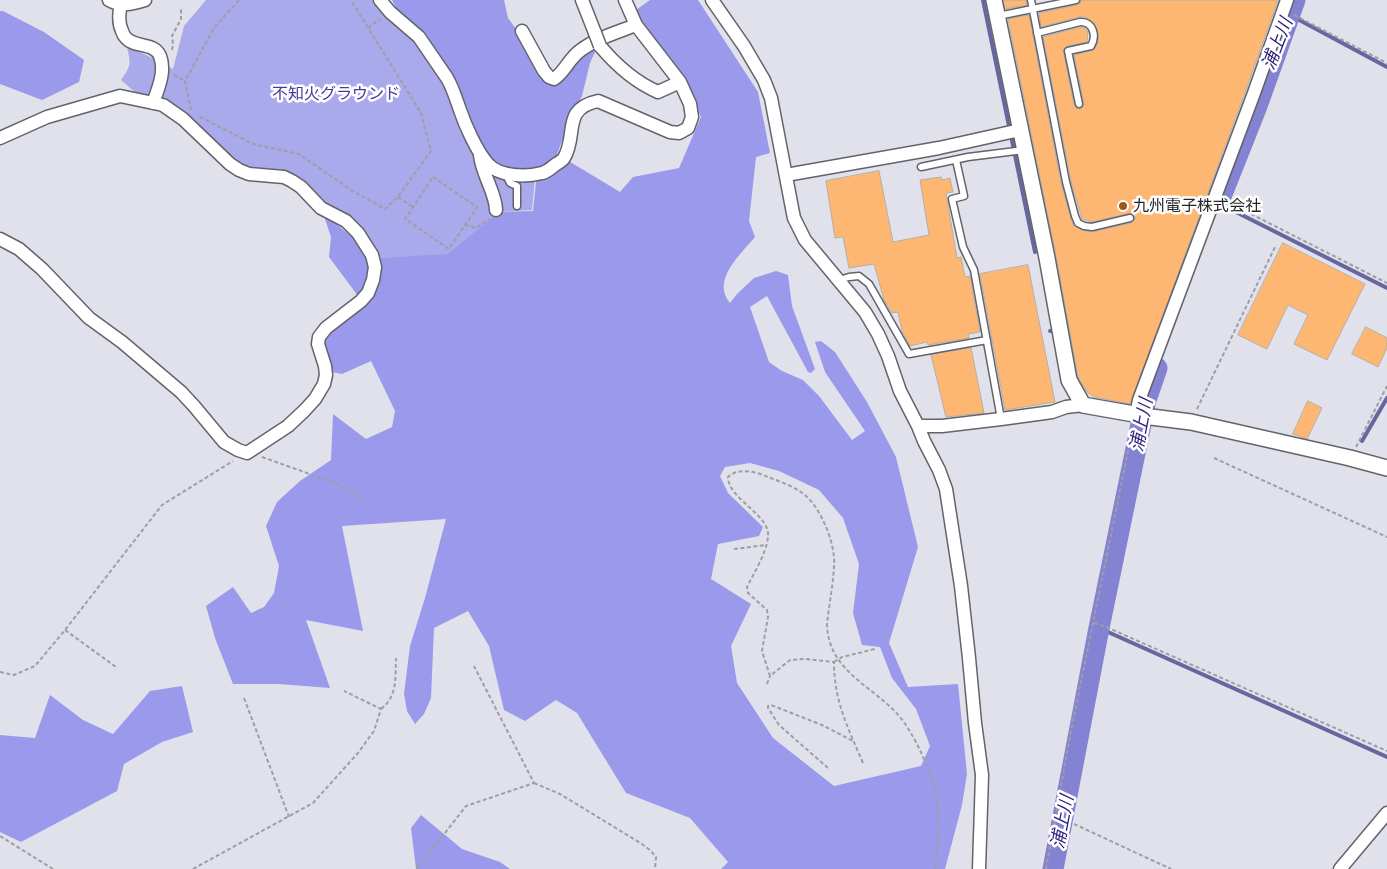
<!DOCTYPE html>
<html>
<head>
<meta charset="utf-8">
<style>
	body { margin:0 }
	canvas { display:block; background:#e1e1eb }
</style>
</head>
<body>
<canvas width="1387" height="869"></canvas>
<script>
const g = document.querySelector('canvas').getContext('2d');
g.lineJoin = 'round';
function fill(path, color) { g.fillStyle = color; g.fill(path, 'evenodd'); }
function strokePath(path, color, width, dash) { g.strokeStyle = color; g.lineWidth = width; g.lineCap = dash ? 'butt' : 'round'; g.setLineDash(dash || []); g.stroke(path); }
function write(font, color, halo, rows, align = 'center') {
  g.font = font + ' "Noto Sans","Noto Sans JP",sans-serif'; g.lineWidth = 5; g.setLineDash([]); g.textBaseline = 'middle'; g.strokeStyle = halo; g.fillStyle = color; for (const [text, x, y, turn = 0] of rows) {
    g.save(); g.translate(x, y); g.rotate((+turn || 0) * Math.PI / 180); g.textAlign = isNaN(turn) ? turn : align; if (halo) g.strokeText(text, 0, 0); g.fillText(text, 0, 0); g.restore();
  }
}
const green = new Path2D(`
	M206,0H376L412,36L423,54L444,83L463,133L535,178L532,210L499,212L448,255L378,258L321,203L302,182L252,172L235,164L137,94L121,80C131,66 131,64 127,47L144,54L173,69L184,26Z`);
const forest = new Path2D(`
	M392,0H504L508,18L516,29L532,60L551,84L587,50H596L590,63L582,96L573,112L557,154L620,192L633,177L679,168L701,117L683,76L633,12L650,0H698L758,92L770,153L756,157L749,221L755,237C740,255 711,280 730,303L737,294L754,278L776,271L788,275L792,306L815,369L811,373L808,372L767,296L750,307L769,362L782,371L803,380L819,396L852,440L865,431L825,372L815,342L821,341L835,352L867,402L896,457L918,547L889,643L908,687L958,684L967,774L962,805L945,869H721L728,862L690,818L626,793L577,713L556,700L525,721L504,710L489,646L468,611L434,628L431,698L424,714L415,724L407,711L404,694L410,646L425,598L446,519L342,526L363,631L306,620L330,688L279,684H233L215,638L206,606L233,587L251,613L264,607L274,593L279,566L266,526L277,502L300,481L331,460L333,414L366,439L392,427L395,411L371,361L342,374L332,372L324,337L362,304L355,292L329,257L331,237L323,213L378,258L448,254L499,212L533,211L536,182L535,172L523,174L493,163L482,146L462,100L459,86L426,34L397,10ZM750,463L779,471L819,490L843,518L859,564L853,613L862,645L880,647L892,678L916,709L930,746L921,766L834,786L773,738L737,683L731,646L751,604L711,579L718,544L759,536L763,527L728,493L720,476L725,467Z
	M0,11H3L44,32L84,60L79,82L42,100L0,84Z
	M182,686L193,732L162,742L124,764L117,791L21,842L0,832V735L35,738L50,695L83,720L113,734L150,691Z
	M421,815L462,849L500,862L510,869H416L411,828Z`);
const stream = new Path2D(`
	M983,0L1035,252
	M1290,15L1387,67
	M1226,207L1387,288
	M1050,331H1051
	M1362,441L1387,398
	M1099,628L1387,757`);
const river = new Path2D(`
	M1220,199L1257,106L1295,0
	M1053,869L1099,628L1146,400L1157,368`);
const building = new Path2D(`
	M1004,0H1026L1027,5L1005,9Z
	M1081,0H1278L1246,90L1130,404L1094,397L1087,392L1078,377L1056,256L1008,19L1029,15L1061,183L1073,225L1082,230L1092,232L1131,223L1134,221L1135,217L1131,213L1092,222L1082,219L1071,181L1043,37L1080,27L1085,28L1088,32L1087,42L1067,46L1063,50L1074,105L1076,108L1080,109L1083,107L1084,103L1074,55L1094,50L1098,43V33L1094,23L1085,17H1079L1041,27L1039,13L1077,5L1080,3Z
	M879,171L893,242L929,235L920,180L941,177L942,180L950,178L953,192L946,193L957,258L961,257L965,277L970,276L980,332L968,334L969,338L928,345L927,342L910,346L902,331L898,312L892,313L884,300L874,264L849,268L843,237L835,238L826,181Z
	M1283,243L1365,284L1327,360L1294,344L1308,315L1288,305L1267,349L1238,335Z
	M1028,265L1055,402L1005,410L980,274Z
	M1366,327L1387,338V348L1378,367L1352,354Z
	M971,348L984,413L946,417L931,355Z
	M1308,401L1322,408L1307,439L1293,434Z`);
const path = new Path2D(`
	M1294,15L1387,63
	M368,28L380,19
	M172,50L173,44L172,36L181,19V9
	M174,75L185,81
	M191,110L185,81L214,28L239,0
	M200,117L253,144L299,154L348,188L385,209L398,197L431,151L421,113L351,0
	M433,177L477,207L449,249L405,219Z
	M398,197L413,207
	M1251,214L1387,283
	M465,225L476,228L489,219
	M1197,409L1275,247
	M1356,447L1387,386
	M262,457L338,484L362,498
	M1214,458L1387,537
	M734,549L766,545
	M1094,623L1104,626L1387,751
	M65,630L116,667
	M834,662L842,657L875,649
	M0,672L14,675L35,666L65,630L162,505L233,461
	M767,684L770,676
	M244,698L289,817
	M381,709C398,696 395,677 396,658
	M863,763C848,728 834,701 834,662L805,659L790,660L770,676L762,651L768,617L767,610L748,593L747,587C755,571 766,554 768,537C771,515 728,499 728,477C738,467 757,472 768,477C781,482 796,487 806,496C822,510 836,546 834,566C833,586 829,605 827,624C828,672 874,686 900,717C908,727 914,738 920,750C925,762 932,775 935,789C940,815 938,843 935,869
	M828,768L779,725L768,708V706L771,705L822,725L853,741
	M534,783L560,794L642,844L650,850L656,857L655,869
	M1074,824L1171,869
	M0,836L53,869
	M193,869L313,803L358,753L374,731L381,709L344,691
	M417,869L466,806L534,783L474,666
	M1046,869L1071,731L1133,427`);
const service = new Path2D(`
	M1031,0L1066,182L1075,216L1078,223L1084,226L1092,227L1130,218
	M998,16L1076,0
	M1037,33L1080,22C1093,21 1097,36 1091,46L1068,51L1079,104
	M956,160L964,196L952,199L963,247L974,270L1001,419
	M921,167L968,157L1024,150
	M506,175L510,183L517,186V206
	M839,280L849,277L859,276L869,284L909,354L987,340`);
const minor = new Path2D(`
	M109,0C121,7 132,4 145,0
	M380,0L390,12L419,37L447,78C453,88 456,99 460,110C465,125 477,152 488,164C500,177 526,177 542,173C547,172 551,168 555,165C558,163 562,161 564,158C578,135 561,109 598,101L670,132L679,133L688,128L692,117L690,104L680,82L636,25L625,0
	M582,0L595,33
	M712,0L744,46L764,80L771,98L792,208L794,218L805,240L865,312L878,334L888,356L900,391L918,426L924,441L939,470L946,489L961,586L969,658L975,723L982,775L979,869
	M121,4C119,14 118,22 122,31C123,34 124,36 126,38C135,48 154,42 160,56C166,71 158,89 153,103
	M522,31L544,71L549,77L554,79C565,72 569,58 581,50C597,38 618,32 636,25
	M600,46C616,65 635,82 658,92L680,82
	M0,138L47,117L120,96L163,105L183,119L230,164L239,170L249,174L284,177L292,181L301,187L321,208L346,221L358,233L372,255L375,267L373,280L368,293L361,301L326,328L319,337L318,344L325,366L326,375L324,384L315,399L304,411L288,426L247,453L238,450L224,442L194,406L181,392L122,342L89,318L42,269L19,249L0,239
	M480,155C482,175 496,193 496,210
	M786,175L939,148L1020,130
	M1136,415L1139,400L1254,93L1287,0
	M918,426H942L1001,419L1052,412L1066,407L1083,405
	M1340,869L1387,813`);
const tertiary = new Path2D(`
	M994,0L1047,258L1069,380L1083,405L1151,417L1191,422L1350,458L1387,468`);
const minorBridge = new Path2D(`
	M595,33L600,46`);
const markers = [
	[1123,206,5,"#975c1b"]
];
const parkNames = [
	["不知火グラウンド",336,94]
];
const poiNames = [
	["九州電子株式会社",1133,206]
];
const waterNames = [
	["浦上川",1278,44,-69],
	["浦上川",1142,425,-79],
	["浦上川",1063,822,-79]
];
fill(green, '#a9a9eb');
fill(forest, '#9a99eb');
strokePath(stream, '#68669f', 4);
strokePath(river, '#8482d2', 21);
fill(building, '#fdb773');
strokePath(building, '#b5aea7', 1);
strokePath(service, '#63636b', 9);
strokePath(minor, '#63636b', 15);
strokePath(tertiary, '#63636b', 18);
strokePath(path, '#9e9ea5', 2, [4, 2.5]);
strokePath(service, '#fff', 6);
strokePath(minor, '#fff', 12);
strokePath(tertiary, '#fff', 15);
strokePath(minorBridge, '#63636b', 15, []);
strokePath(minorBridge, '#fff', 12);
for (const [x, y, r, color] of markers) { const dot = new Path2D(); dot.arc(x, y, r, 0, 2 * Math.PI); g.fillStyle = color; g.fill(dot); strokePath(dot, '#fff', 2); }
write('16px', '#463b99', '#fff', parkNames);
write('16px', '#262629', '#fff', poiNames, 'left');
write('italic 18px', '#301e7b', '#fff', waterNames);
</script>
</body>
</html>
